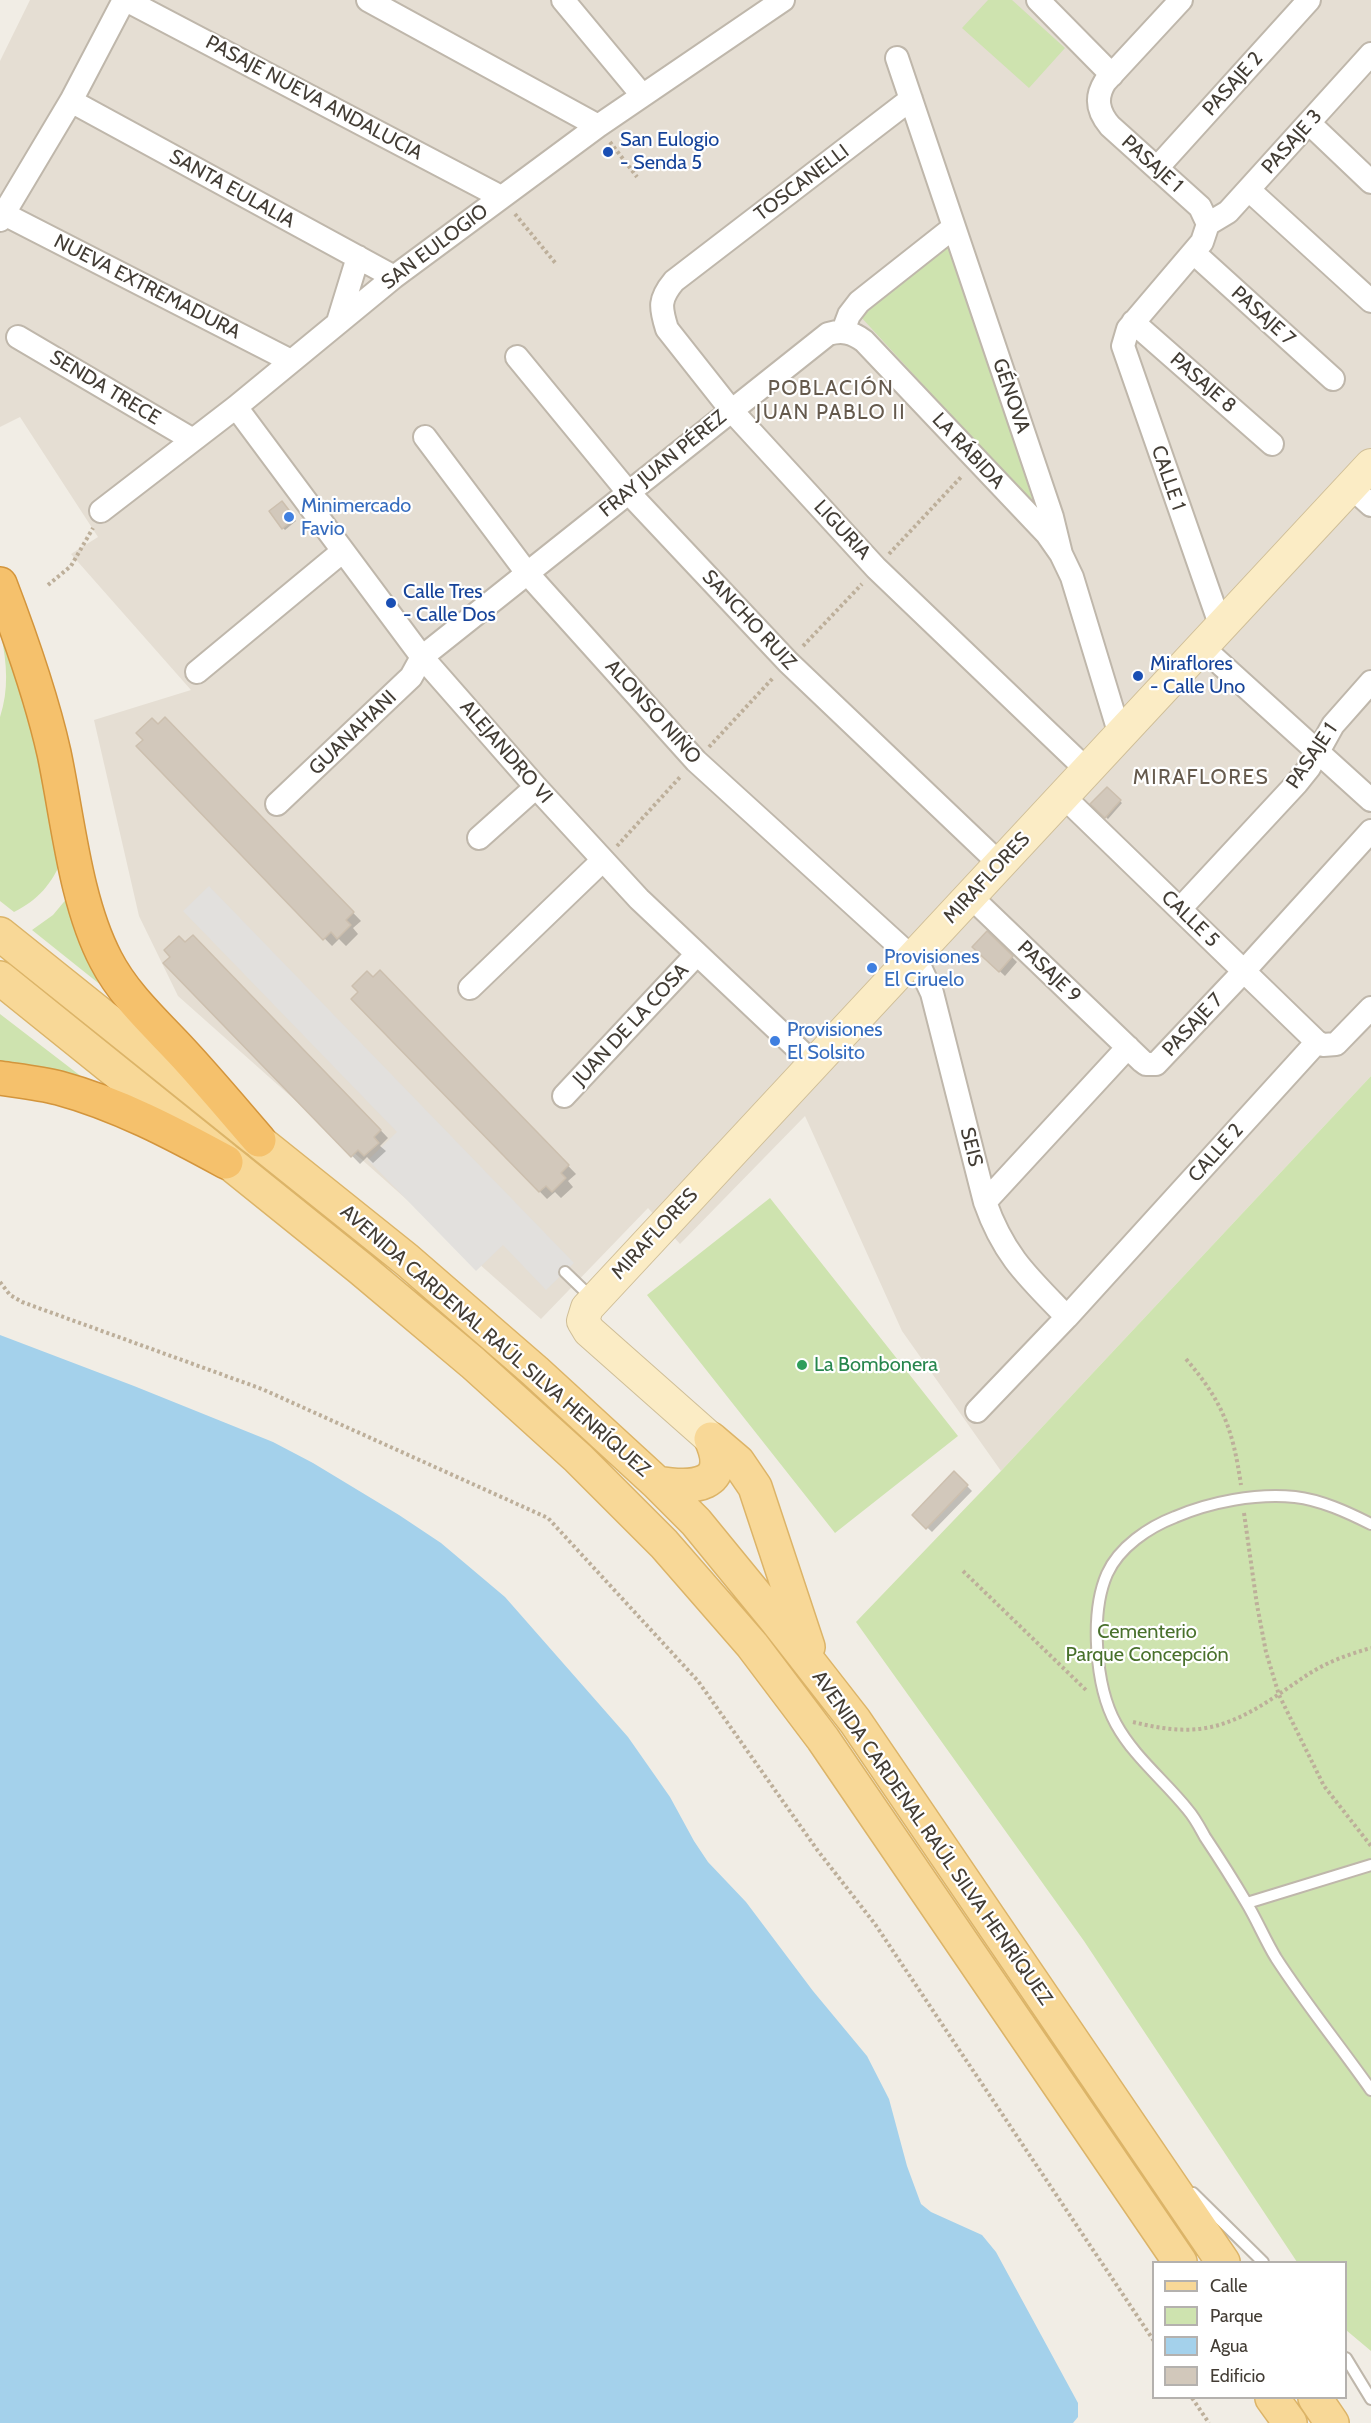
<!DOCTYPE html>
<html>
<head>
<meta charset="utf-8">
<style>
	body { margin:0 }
	#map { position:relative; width:1371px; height:2423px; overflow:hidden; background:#f1ede5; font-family:Cabin,sans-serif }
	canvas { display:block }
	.legend { position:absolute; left:1152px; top:2261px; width:195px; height:138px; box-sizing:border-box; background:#fff; border:2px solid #b4b1ae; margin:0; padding:8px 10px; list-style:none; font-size:18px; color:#433d35 }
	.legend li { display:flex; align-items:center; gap:12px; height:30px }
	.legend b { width:30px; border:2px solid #b4b1ae }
</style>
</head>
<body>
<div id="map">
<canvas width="1371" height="2423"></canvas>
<ul class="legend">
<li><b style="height:8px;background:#f8d897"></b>Calle</li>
<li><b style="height:16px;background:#cee3af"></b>Parque</li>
<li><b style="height:16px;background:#a4d1eb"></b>Agua</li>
<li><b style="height:16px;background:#d2c8bb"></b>Edificio</li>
</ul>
</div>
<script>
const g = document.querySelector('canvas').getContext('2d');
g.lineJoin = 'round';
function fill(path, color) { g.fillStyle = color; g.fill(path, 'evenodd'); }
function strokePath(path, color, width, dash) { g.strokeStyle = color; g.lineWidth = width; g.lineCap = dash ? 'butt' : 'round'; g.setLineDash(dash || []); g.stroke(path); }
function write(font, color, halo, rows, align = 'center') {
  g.font = font + ' Cabin,sans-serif'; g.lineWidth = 4.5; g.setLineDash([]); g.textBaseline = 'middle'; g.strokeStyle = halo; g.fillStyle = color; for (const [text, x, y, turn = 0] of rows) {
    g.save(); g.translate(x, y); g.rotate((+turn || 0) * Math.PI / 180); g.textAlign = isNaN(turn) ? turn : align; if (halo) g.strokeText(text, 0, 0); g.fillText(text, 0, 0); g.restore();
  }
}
const residential = new Path2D(`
	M30,0H1371V1076L1001,1471L902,1331L805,1116L680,1244L648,1208L541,1319L178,996L139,916L94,720L191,690L71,554L98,537L20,417L0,427V61Z`);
const green = new Path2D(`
	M988,0H1012L1065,48L1029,88L962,28Z
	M949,241L1035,507L861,317Z
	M5,634L22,679L62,859C52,884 38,900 14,912L0,901V717C9,690 7,663 1,635Z
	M68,897L105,983L102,986L32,930L53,915Z
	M0,1014L95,1087L0,1064Z
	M1371,1076V2351L1346,2330V2262H1297L1084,1941L856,1622L1001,1471Z
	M770,1198L958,1436L835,1533L647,1295Z`);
const parking = new Path2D(`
	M209,886L574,1263L546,1290L503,1245L476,1271L368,1160L397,1132L183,911Z`);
const water = new Path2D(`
	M0,1335L134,1386L273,1442L313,1463L399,1515L441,1543L505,1597L628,1737L670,1797L694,1841L708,1862L746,1902L813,1991L867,2056L889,2099L907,2166L921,2204L931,2212L982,2235L996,2252L1078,2403V2417L1073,2423H0Z`);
const shadow = new Path2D(`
	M284,505L296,521L285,530L283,528Z
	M165,719L361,921L353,928L358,934L346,946L339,939L332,946L138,746Z
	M1107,789L1122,803L1108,819L1093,804Z
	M987,933L1017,962L1005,976L974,947Z
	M165,963L287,1032L388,1138L380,1146L386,1151L373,1163L367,1157L360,1164Z
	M353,999L474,1068L576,1174L568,1181L573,1187L561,1198L555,1192L547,1199Z
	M954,1473L972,1491L932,1532L914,1515Z`);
const building = new Path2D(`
	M282,501L295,518L282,529L269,511Z
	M165,717L354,912L346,920L351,925L337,939L331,932L323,940L136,746L143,740L136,733L152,718L158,724Z
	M1107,787L1121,800L1105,818L1090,804Z
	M987,931L1013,956L999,972L972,947Z
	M193,935L381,1130L374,1137L379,1143L364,1156L358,1150L351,1157L163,963L170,957L164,950L179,936L185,942Z
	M380,970L569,1165L561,1173L566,1178L552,1192L546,1186L539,1192L351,999L358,992L352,986L367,971L373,977Z
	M954,1471L968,1485L926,1529L912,1515Z`);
const path = new Path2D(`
	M610,142L637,177
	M515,214L557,265
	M889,554L962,476
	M48,585L71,566L93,528
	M803,646L862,584
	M709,747L773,678
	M617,846L681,776
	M0,1282L10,1295L22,1302L262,1389L548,1518L698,1681L818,1851L875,1924L1154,2341
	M1186,1359C1223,1402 1233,1430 1241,1485
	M1244,1513L1257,1605L1266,1652L1279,1695L1324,1786L1371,1846
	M963,1571L1087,1691
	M1133,1722C1158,1728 1184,1733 1211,1727C1247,1719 1277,1695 1307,1675C1327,1662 1349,1654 1371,1648
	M1192,2398L1209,2423`);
const lane = new Path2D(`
	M565,1272L593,1299
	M1371,1524C1347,1512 1321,1500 1295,1497C1256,1493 1210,1502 1175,1517C1149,1527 1119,1547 1107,1574C1090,1613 1095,1686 1116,1724C1134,1757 1165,1781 1188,1810C1195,1818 1200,1828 1205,1837C1219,1858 1233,1880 1246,1902C1257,1920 1265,1940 1276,1958C1305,2003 1340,2046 1371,2090
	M1247,1903L1371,1865
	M1193,2193L1263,2262
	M1346,2358L1371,2399`);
const street = new Path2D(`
	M126,0L501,197
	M368,0L598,126
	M563,0L642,95
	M1038,0L1112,75
	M1181,0L1105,82C1095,98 1098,112 1110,126L1200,207L1208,224L1202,242L1128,329L1123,346L1221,627
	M897,58L1052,517L1061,554L1072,577L1120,735
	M911,99L674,281C659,299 660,307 667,329L731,410L876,568L1087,770
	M71,101L394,277
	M1309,123L1371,182
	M1157,168L1309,0
	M1249,190L1371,301
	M4,214L291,361
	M0,220L71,101L124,0
	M1208,224L1228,212L1371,54
	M1194,253L1333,379
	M338,322L358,257
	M1133,322L1272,444
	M843,331L849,315L859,302L954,227
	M18,337L193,440
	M517,357L628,492L788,662L1000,864
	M236,407L422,657L536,787L639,899L814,1064
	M425,437L527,573L696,761L918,963L932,993L985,1202C1004,1256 1028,1277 1067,1317
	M1351,487L1371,505
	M101,511L236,407L394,277L598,126L783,0
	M1202,647L1371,800
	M197,672L343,551
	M1063,796L1317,1042L1323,1045L1336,1044L1371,1008
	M277,804L411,677L422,657L828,334C842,330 852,332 864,341L1047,534L1061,554
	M479,838L536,787
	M970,896L1142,1061L1146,1064H1156L1244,971L1371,831
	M1180,909L1297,783L1309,768L1333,725L1371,682
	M470,988L602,861
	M564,1096L697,954
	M985,1202L1128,1047
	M977,1411L1067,1317L1317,1042`);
const secondary = new Path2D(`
	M711,1439L589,1331L583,1321L587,1308L1371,465`);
const primary = new Path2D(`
	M0,934L407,1260L535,1371L657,1483L696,1522L777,1621L855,1721L1223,2262
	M0,978L360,1268L473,1363L578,1458L664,1544L752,1645L823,1739L1180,2262
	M711,1439L738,1462L755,1487L808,1647
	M657,1483C693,1489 732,1487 711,1439
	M1272,2398L1290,2423
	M1315,2398L1332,2423`);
const highway = new Path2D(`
	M0,584C21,639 41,695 54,753C68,819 75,901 106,960C124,995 154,1022 181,1051C208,1080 233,1110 259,1140
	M0,1078C20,1081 40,1083 59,1088C118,1104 173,1133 226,1162`);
const markers = [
	[608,152,6,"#1a4fb4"],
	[289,517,6,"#3f7fe0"],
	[391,603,6,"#1a4fb4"],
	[1138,676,6,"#1a4fb4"],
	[872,968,6,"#3f7fe0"],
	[775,1041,6,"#3f7fe0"],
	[802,1365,6,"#2e9e5b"]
];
const streetNames = [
	["PASAJE 2",1233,84,-48],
	["PASAJE NUEVA ANDALUCIA",314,98,28],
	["PASAJE 3",1292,142,-48],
	["PASAJE 1",1152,164,42],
	["TOSCANELLI",802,183,-37],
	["SANTA EULALIA",232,189,29],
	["SAN EULOGIO",435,247,-37],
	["NUEVA EXTREMADURA",147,287,27],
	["PASAJE 7",1263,316,42],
	["PASAJE 8",1203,383,41],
	["SENDA TRECE",105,388,31],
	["GÉNOVA",1011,396,71],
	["LA RÁBIDA",968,451,47],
	["FRAY JUAN PÉREZ",663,464,-39],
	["CALLE 1",1168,478,71],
	["LIGURIA",842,530,47],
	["SANCHO RUIZ",749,620,47],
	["ALONSO NIÑO",653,712,48],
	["GUANAHANI",353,733,-44],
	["ALEJANDRO VI",506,752,49],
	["PASAJE 1",1312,756,-56],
	["MIRAFLORES",987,878,-47],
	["CALLE 5",1190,919,44],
	["PASAJE 9",1049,972,44],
	["JUAN DE LA COSA",631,1025,-47],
	["PASAJE 7",1193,1025,-47],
	["SEIS",971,1147,76],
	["CALLE 2",1216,1153,-48],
	["MIRAFLORES",655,1234,-47],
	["AVENIDA CARDENAL RAÚL SILVA HENRÍQUEZ",495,1341,41],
	["AVENIDA CARDENAL RAÚL SILVA HENRÍQUEZ",932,1838,55]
];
const transitNames = [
	["San Eulogio",620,140],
	["- Senda 5",620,163],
	["Calle Tres",403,592],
	["- Calle Dos",403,615],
	["Miraflores",1150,664],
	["- Calle Uno",1150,687]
];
const shopNames = [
	["Minimercado",301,506],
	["Favio",301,529],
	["Provisiones",884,957],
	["El Ciruelo",884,980],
	["Provisiones",787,1030],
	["El Solsito",787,1053]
];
const leisureNames = [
	["La Bombonera",814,1365]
];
const parkNames = [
	["Cementerio",1147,1632],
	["Parque Concepción",1147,1655]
];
const neighbourhoodNames = [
	["POBLACIÓN",831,389],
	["JUAN PABLO II",831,413],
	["MIRAFLORES",1201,778]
];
fill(residential, '#e5ded3');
fill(green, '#cee3af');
fill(parking, '#e2e0dd');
fill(water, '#a4d1eb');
fill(shadow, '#0003');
fill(building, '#d2c8bb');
strokePath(building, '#ccbfae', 1.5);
strokePath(lane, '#bfb7ab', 14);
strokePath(street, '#bfb7ab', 26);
strokePath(secondary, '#cfbe97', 34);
strokePath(primary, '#dcb468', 36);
strokePath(highway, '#d3953c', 36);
strokePath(path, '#bdaf9a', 4, [3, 3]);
strokePath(lane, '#fff', 10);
strokePath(street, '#fff', 22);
strokePath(secondary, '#fbecc5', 32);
strokePath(primary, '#f8d897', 33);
strokePath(highway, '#f5c16c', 33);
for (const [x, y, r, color] of markers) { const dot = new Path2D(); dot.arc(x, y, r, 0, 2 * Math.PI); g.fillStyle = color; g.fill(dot); strokePath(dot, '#fff', 2); }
write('20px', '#433d35', '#fff', streetNames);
write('20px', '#164399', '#fff', transitNames, 'left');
write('20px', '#366cbe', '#fff', shopNames, 'left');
write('20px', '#27864d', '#fff', leisureNames, 'left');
write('20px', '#49712c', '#fff', parkNames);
g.letterSpacing = '1.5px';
write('21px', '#655a4d', '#fff', neighbourhoodNames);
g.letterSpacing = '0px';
</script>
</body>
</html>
